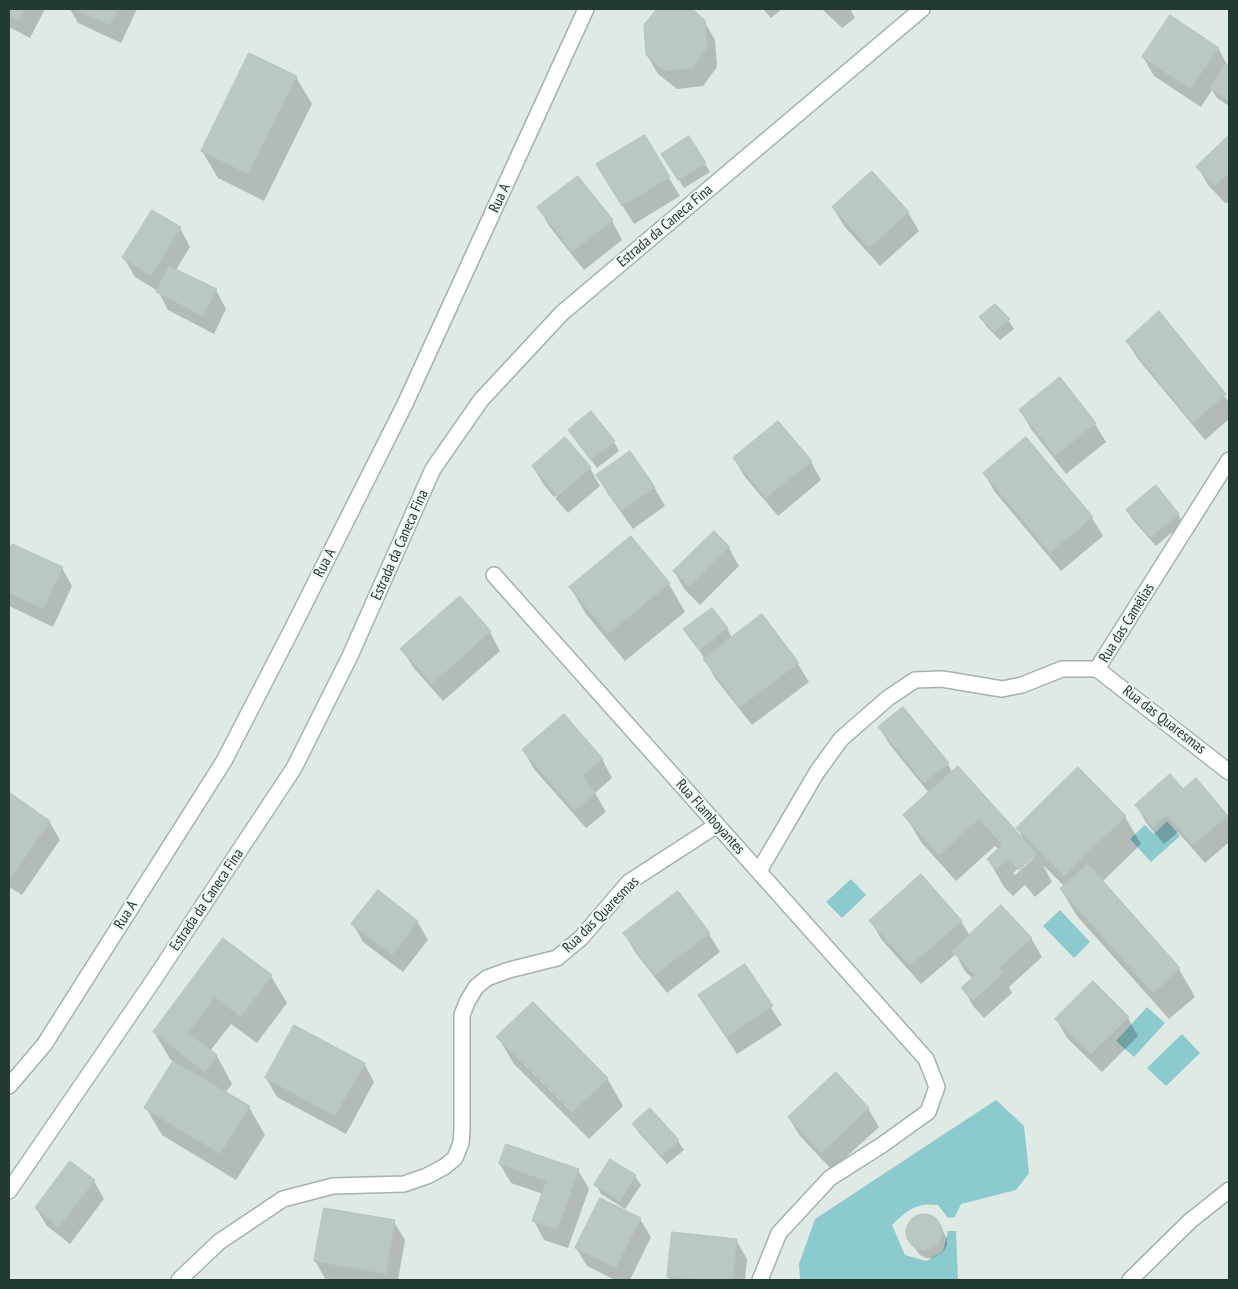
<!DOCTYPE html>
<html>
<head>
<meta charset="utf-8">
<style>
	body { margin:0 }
	#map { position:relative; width:1238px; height:1289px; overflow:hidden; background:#e0eae5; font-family:"PT Sans Narrow",sans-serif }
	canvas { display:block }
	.frame { position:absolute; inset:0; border:10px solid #223a31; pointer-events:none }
</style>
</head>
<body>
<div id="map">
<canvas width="1238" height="1289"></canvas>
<div class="frame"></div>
</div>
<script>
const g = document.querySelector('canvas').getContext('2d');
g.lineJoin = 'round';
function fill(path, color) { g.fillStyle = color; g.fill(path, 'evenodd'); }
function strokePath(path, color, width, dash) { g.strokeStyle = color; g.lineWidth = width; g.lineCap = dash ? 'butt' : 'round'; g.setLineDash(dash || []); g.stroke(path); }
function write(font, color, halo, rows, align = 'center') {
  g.font = font + ' "PT Sans Narrow",sans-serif'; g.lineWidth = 4; g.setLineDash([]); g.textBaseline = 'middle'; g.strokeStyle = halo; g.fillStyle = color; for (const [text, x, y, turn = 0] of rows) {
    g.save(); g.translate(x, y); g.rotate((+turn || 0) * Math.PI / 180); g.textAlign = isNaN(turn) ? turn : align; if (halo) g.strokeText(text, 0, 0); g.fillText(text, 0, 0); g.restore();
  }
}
const water = new Path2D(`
	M1167,821L1180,836L1151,862L1130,839L1145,825L1154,834Z
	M851,879L866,895L842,918L826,902Z
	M1060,910L1090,942L1074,958L1043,926Z
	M1147,1007L1165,1023L1134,1057L1116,1041Z
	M1182,1034L1200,1053L1166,1086L1147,1068Z
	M996,1100L1024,1126L1029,1173L1016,1190L961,1204L955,1217L948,1218L938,1205C917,1202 907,1210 892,1225L905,1255L926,1261L943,1251L948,1231H956L958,1280H800L799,1264L815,1219Z`);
const shadow = new Path2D(`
	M9,9H45L30,38L9,27Z
	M70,9H137L121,43L78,23Z
	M658,9H690L704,21L715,40L717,67L703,86L677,89L658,74L647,55L645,25Z
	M763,9H782L771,18Z
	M822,9H850L855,18L842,28Z
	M1218,48L1229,68V106L1217,98L1212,90L1201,107L1154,76L1143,57Z
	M296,77L312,104L264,201L218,178L202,151Z
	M1229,137V201L1226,204L1208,185L1198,167Z
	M668,163L705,164L710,172L684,188Z
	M578,178L612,221L622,240L584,270L549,226L539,208Z
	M669,178L680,196L634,224L608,183Z
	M833,207L908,212L919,231L880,266L844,226Z
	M180,228L190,247L176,270L216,290L226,309L214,334L168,310L158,291L135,277L124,258Z
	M1159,313L1229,402V419L1205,440L1138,359L1127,341Z
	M981,317L1008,320L1014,329L1000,340L986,326Z
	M1060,379L1095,424L1106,442L1066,474L1031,429L1020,410Z
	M569,430L614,442L619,451L597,468Z
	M565,439L590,468L600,486L568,513L555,498L588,470V467L554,497L544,485L533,467Z
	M1026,439L1092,518L1103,536L1061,571L995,492L984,473Z
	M734,458L811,462L821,480L778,516L745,477Z
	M597,475L654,487L665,506L633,529L608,494Z
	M1127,510L1178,514L1183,523L1156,546L1132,519Z
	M630,537L669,584L685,612L625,661L586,614L570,587Z
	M13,545L62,568L72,586L53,627L9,606V555Z
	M729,548L739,566L700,605L685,590L674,571Z
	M460,598L490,632L500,651L443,701L413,667L402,649Z
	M762,616L798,664L809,682L752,725L715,678L705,659L685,630L727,628L732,638Z
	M879,727L948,764L952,772L1024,841L1018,828L1125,817L1141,844L1102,882L1179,969L1195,997L1169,1019L1077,916L1061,889L1064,886L1043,865L1052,882L1035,897L1025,885L1013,896L1004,887L988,859L999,850L995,846L956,881L921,842L905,815L929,793L890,745ZM1033,856V859L1015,875L1013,873Z
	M524,751L602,759L612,778L595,793L606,812L586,828L534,769Z
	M1183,791L1227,816L1229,820V842L1205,863L1178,832L1164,844L1147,824L1136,805Z
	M9,794L49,821L60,840L22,895L9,887Z
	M417,921L428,940L403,972L363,942L353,924Z
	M871,921H961L970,936L1031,938L1042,957L1009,987L1012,993L984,1018L973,1006L963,988L973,979L964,970L956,954L921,984L881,939Z
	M625,934H709L720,952L667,993L635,952Z
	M224,940L271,976L287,1003L257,1043L231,1024L210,1051L217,1056L232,1084L225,1093L249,1107L265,1135L236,1180L162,1135L146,1108L174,1062L170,1059L154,1032Z
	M744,966L782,1025L737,1054L699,996Z
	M1128,1018L1138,1036L1102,1072L1067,1038L1057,1020Z
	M498,1037L607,1078L623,1106L589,1139L514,1064Z
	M364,1063L374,1082L346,1134L277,1097L266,1078Z
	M868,1108L879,1127L832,1170L800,1136L789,1118Z
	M650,1110L678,1141L684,1150L667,1164L639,1133L634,1125Z
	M500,1164L578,1170L589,1189L568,1248L544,1240L534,1221L543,1194L511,1183Z
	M635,1176L641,1185L625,1209L601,1194L596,1185Z
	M94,1181L104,1199L70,1244L47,1226L36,1208Z
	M922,1215H928L934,1218L939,1223L947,1239V1245L944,1251L933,1258H926L920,1255L916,1250L908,1235L911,1222Z
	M640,1219L651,1237L630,1280H615L587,1266L576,1248Z
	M394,1222L405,1240L398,1280H326L315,1261Z
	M736,1240L747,1259L745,1280H670L668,1276Z`);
const building = new Path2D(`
	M9,9H25L19,20L9,15Z
	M75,9H118L110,25Z
	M657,9H692L705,20L707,48L693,68L665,71L646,55L644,25Z
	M1170,15L1219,48L1190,89L1142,57Z
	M249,53L297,76L248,174L201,151Z
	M1225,64L1229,67V101L1210,89Z
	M645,135L670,177L622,206L596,164Z
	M1229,135V173L1215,186L1196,167Z
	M689,136L706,163L678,180L661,154Z
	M872,171L909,212L869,248L832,207Z
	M578,176L613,220L572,252L537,207Z
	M152,210L181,227L151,276L122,258Z
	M169,266L217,289L203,316L156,292Z
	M995,304L1010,319L994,332L979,317Z
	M1159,311L1226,394L1193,423L1126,341Z
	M1060,377L1096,423L1055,456L1019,410Z
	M591,411L615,441L591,460L568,430Z
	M778,421L812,461L766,498L733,458Z
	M565,437L591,467L557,496L532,466Z
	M1026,437L1093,517L1050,553L983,473Z
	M630,451L655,487L621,511L596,475Z
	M1156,485L1179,514L1150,538L1126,510Z
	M714,531L730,547L689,587L673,571Z
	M631,536L670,583L608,634L569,587Z
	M12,544L63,567L43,609L9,593V552Z
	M460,596L491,631L432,684L400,649Z
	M712,608L728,628L699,650L683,629Z
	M762,614L799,663L740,707L703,659Z
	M903,707L949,763L924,783L878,727Z
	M564,714L603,759L582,776L596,793L575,811L522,750Z
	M958,766L1037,854L1019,870L1008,859L996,870L987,859L1002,845L979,819L939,855L903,815Z
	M1078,767L1126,816L1064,876L1016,828Z
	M1170,774L1183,789L1196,778L1228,816L1193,845L1167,815L1153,827L1135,805Z
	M9,792L50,821L11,878L9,876Z
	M1088,864L1180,968L1153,993L1060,889Z
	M921,874L962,921L910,966L869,921Z
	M378,890L418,921L392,955L351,924Z
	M678,891L710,933L655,975L623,933Z
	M1001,905L1032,938L999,968L1003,973L973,1001L961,988L975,975L952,951Z
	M223,938L272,975L241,1017L215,997L188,1033L217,1055L205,1072L153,1032Z
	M745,964L773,1006L726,1037L698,995Z
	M1093,981L1129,1017L1091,1054L1055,1019Z
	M533,1002L608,1078L572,1113L496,1037Z
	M294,1025L365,1063L335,1116L265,1078Z
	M173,1061L250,1106L220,1154L144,1108Z
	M836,1072L869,1108L821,1153L788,1117Z
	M650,1108L679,1140L662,1156L632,1124Z
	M506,1144L579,1169L557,1230L532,1221L546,1181L499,1164Z
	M610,1159L636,1175L620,1201L594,1185Z
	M70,1161L95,1180L59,1227L35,1208Z
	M600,1198L641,1218L616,1268L575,1248Z
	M324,1208L395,1220L386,1274L314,1261Z
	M906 1232a18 18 0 1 1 36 0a18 18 0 1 1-36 0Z
	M672,1232L737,1239L733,1280H700L667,1277Z`);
const street = new Path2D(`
	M494,575L926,1059L937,1087L928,1112L882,1145L830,1178L779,1233L760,1280
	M1097,669L1229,460
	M1097,669L1229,772
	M759,871L817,772L841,739L888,698L915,680L942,679L1002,689L1022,685L1062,669H1097
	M9,1086L44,1045L224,761L291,631L405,404L586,9
	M179,1280L219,1242L283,1199L333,1186L404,1184L427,1176L444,1167L455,1158L461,1143L462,1131V1015L467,1002L476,987L487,978L509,970L557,958L581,938L629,882L717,825
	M1130,1280L1190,1221L1229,1190`);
const secondary = new Path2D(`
	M9,1191L153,981L294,768L350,656L433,469L481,400L562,313L922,9`);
const streetNames = [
	["Rua A",500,198,-65],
	["Estrada da Caneca Fina",665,226,-40],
	["Estrada da Caneca Fina",400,545,-66],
	["Rua A",325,563,-63],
	["Rua das Camélias",1127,623,-58],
	["Rua das Quaresmas",1164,720,38],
	["Rua Flamboyantes",710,817,48],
	["Estrada da Caneca Fina",207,900,-56],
	["Rua A",126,915,-58],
	["Rua das Quaresmas",601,915,-45]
];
fill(water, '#8bcacd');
fill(shadow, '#0003');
fill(building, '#b9c8c0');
strokePath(building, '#b3c3bb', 1);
strokePath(street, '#a3b2ab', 18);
strokePath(secondary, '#a2b8ae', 18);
strokePath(street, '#fff', 15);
strokePath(secondary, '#fff', 15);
write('15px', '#223a31', '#f0f7f3', streetNames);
</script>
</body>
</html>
